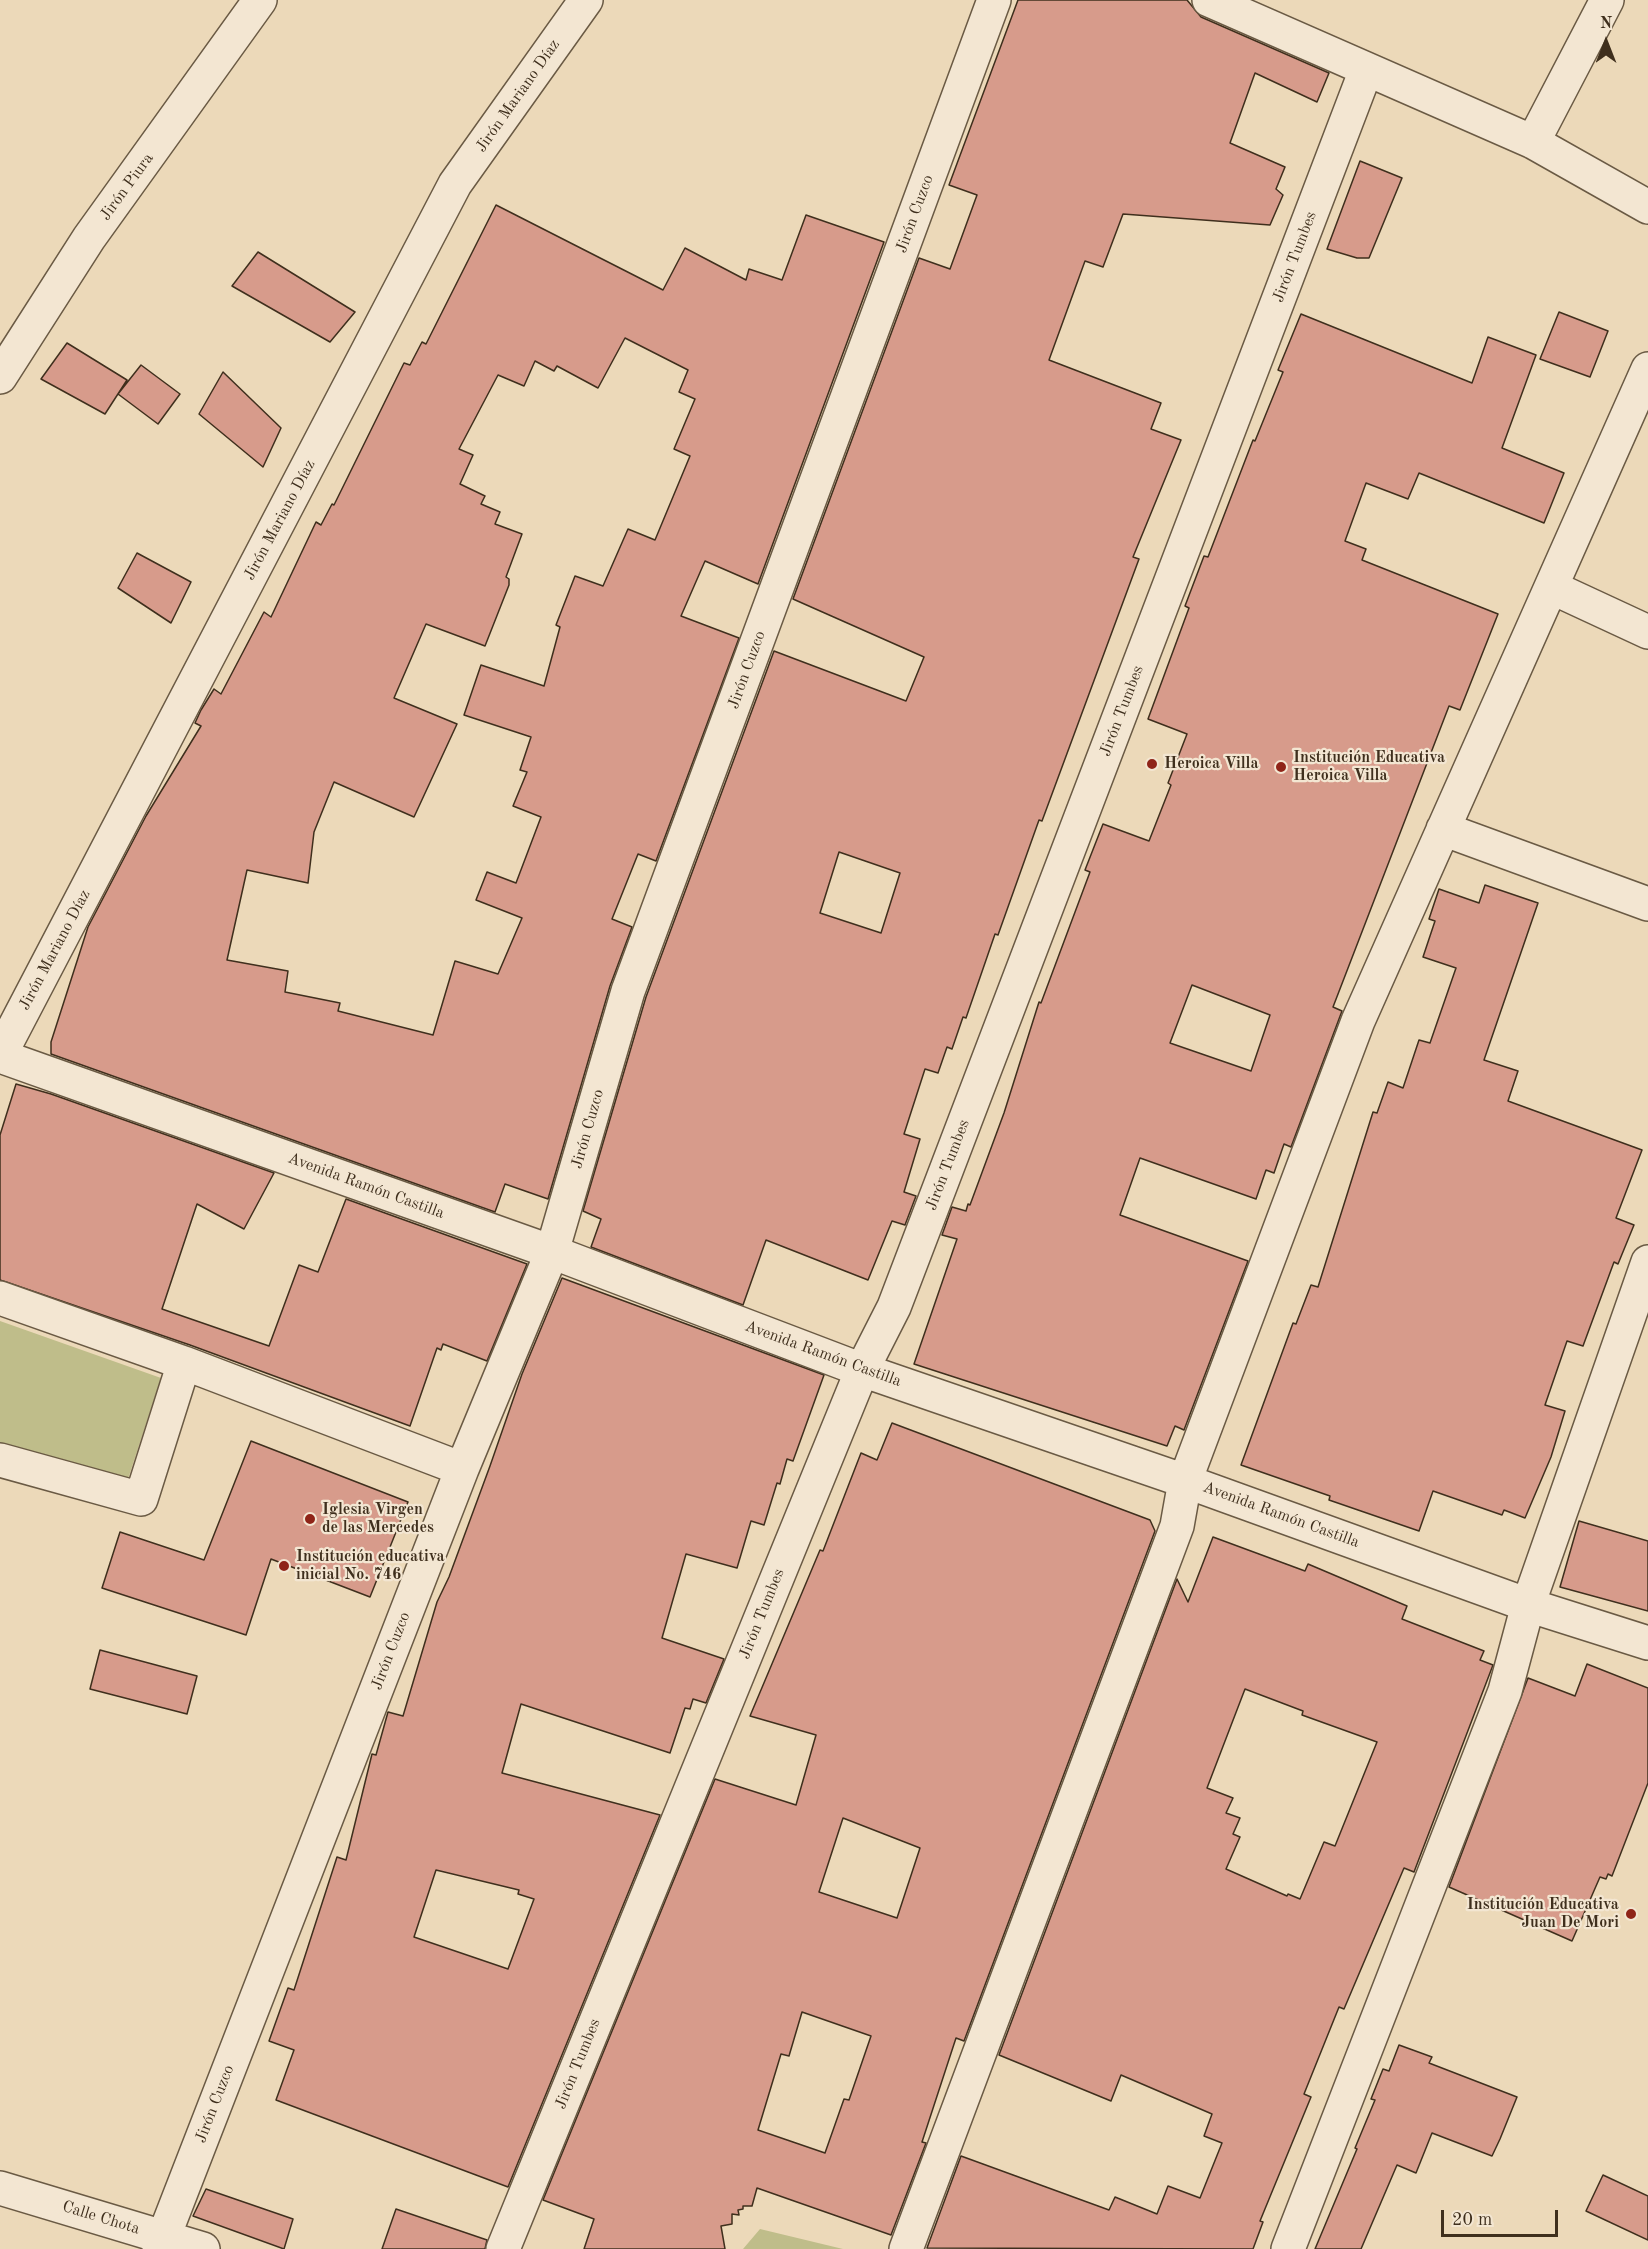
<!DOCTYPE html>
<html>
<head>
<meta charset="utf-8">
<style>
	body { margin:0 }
	#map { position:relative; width:1648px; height:2249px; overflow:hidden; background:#ecd9b9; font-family:"Old Standard TT",serif }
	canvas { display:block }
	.north { position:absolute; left:1576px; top:12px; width:60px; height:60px; -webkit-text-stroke:4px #f3e6d2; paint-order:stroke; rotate:0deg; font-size:16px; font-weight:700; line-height:24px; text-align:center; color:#3f2f1d }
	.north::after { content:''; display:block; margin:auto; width:21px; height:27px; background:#3f2f1d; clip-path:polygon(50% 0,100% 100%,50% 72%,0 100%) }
	.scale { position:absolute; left:1441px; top:2210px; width:117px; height:27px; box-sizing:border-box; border:3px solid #3f2f1d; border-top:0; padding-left:8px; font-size:18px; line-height:21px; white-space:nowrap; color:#3f2f1d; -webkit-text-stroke:4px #f3e6d2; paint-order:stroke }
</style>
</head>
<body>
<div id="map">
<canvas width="1648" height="2249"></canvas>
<div class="north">N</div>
<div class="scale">20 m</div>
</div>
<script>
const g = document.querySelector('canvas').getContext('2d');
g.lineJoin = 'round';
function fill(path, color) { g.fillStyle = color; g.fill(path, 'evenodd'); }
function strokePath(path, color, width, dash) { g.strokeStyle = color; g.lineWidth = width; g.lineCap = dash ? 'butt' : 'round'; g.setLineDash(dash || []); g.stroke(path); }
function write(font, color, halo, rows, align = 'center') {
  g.font = font + ' "Old Standard TT",serif'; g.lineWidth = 4.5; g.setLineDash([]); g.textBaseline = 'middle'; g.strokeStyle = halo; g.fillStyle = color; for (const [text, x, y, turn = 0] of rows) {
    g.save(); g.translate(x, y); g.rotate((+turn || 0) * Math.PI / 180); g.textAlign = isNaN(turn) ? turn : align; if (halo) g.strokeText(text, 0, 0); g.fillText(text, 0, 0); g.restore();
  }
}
const green = new Path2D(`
	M0,1321L161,1378L127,1482L0,1445Z
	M760,2229L843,2249H743Z`);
const building = new Path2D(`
	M1018,0H1187L1201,17L1329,73L1317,102L1255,73L1230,143L1285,167L1276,189L1283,195L1270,225L1123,214L1103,267L1085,261L1049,360L1161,403L1151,429L1181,440L1133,557L1139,559L1042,821L1039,820L998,935L995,934L966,1018L963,1017L952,1049L947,1047L938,1073L925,1069L904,1134L920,1139L904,1192L916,1196L905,1225L892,1221L868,1280L766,1240L743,1305L591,1247L601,1219L583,1211L646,997L774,651L906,701L924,657L793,599L919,258L950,269L977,195L949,185ZM839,852L900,873L881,933L820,913Z
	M1360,161L1402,178L1369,258H1357L1327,249Z
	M496,205L663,290L685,248L746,280L749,269L782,280L806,215L884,242L758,584L705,561L681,616L739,638L656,861L638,854L612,919L632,927L610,986L548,1199L505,1184L495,1212L51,1054V1042L88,927L146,816L201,726L195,723L201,710L214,689L221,694L264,612L271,617L316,522L321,525L332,504L334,505L404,363L410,365L422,342L426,344ZM625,338L688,370L679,392L695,399L674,449L690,456L655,540L628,529L603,586L575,576L556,625L560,627L544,686L481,665L464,715L531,737L520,770L527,772L513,806L541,817L516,883L487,872L476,900L522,918L498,974L455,961L433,1035L338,1011L340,1003L285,992L288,971L227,960L247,870L308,883L314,832L334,782L414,817L457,724L394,698L426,624L485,646L509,585V579L506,577L522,534L495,524L500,512L481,504L485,496L460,484L473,455L459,449L498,375L524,386L535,361L554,371L557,366L598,388Z
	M258,252L355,312L330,342L232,286Z
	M1559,312L1608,331L1590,377L1540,359Z
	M1301,314L1472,383L1488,337L1536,355L1502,448L1564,473L1544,523L1419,473L1408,499L1366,483L1345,541L1366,549L1362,560L1498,614L1460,710L1449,706L1333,1007L1342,1011L1291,1147L1284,1144L1274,1173L1266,1170L1256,1199L1140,1158L1120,1215L1248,1261L1184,1430L1175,1426L1167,1446L914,1364L957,1239L942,1235L952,1207L966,1211L968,1204L970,1205L1004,1113L1039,1002L1041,1003L1090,872L1085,870L1103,824L1149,841L1171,785L1168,783L1187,734L1148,719L1189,608L1185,606L1204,556L1208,557L1253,440L1255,441L1283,372L1278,370ZM1192,985L1270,1015L1251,1071L1170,1043Z
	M67,343L127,380L105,414L41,379Z
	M141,365L180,394L158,424L118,394Z
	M223,372L281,428L263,467L199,414Z
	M137,553L191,582L171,623L118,588Z
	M1485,885L1538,903L1484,1060L1518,1071L1508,1101L1642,1150L1616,1218L1634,1225L1618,1264L1614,1262L1583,1346L1567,1341L1545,1405L1565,1411L1551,1457L1525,1518L1504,1510L1502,1515L1433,1491L1419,1531L1329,1500L1330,1496L1241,1465L1293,1323L1296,1324L1311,1285L1318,1287L1373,1112L1377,1113L1388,1082L1403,1088L1419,1040L1430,1043L1456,968L1423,957L1435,921L1429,919L1439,889L1479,903Z
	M16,1084L51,1094L274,1173L244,1229L197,1204L162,1309L269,1346L299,1265L318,1272L346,1199L527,1264L487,1361L443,1344L441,1350L437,1348L410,1426L190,1345L0,1280V1135Z
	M562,1278L824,1375L793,1461L787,1459L780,1484L777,1483L764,1525L751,1521L737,1568L686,1554L662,1638L724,1659L706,1703L693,1699L690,1709L685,1708L670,1753L521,1704L502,1773L660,1815L508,2187L276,2100L294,2050L269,2041L288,1988L294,1990L337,1857L346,1860L372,1754L376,1755L388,1712L403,1716L437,1602L449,1577L490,1466L522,1374ZM436,1870L519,1890L518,1894L534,1899L508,1969L414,1937Z
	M892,1423L1150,1520L1155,1531L964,2041L956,2038L922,2142L926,2143L891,2235L757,2188L752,2206H743V2209L738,2210L739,2215L732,2214V2224L721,2226L725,2249H584L594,2219L543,2200L715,1779L796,1805L816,1735L750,1716L820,1550L823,1551L861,1453L877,1460ZM843,1818L920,1848L897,1918L819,1892ZM802,2012L871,2036L849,2100L844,2099L825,2153L758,2130L781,2054L789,2056Z
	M251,1441L408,1502L370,1597L271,1559L246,1635L102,1588L120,1532L204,1560Z
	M1579,1521L1648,1541V1611L1560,1587Z
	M1213,1537L1305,1571L1308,1564L1407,1606L1402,1619L1484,1651L1480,1660L1493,1665L1414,1872L1404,1868L1344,2009L1339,2007L1304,2094L1311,2097L1260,2221L1263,2222L1253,2249L927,2248L961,2156L1109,2210L1115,2197L1157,2214L1168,2186L1200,2198L1222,2143L1204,2136L1212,2114L1121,2075L1111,2101L999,2055L1177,1579L1188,1602ZM1245,1689L1303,1711L1302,1715L1377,1742L1335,1846L1324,1842L1300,1899L1288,1894L1287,1896L1226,1869L1240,1837L1233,1834L1240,1818L1226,1813L1233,1798L1207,1788Z
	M100,1650L197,1676L187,1714L90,1689Z
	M1587,1664L1648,1688V1783L1612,1876L1608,1874L1606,1879L1600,1877L1572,1941L1449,1887L1528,1678L1575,1696Z
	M1399,2045L1432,2057L1429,2063L1517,2097L1500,2139L1492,2156L1432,2133L1416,2173L1397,2165L1361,2249H1315L1357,2149L1355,2148L1375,2100L1371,2099L1383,2069L1389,2071Z
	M1603,2175L1648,2196V2240L1586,2211Z
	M206,2189L293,2219L284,2249L193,2216Z
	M396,2209L487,2240L485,2249H382Z`);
const minor = new Path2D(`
	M1209,0L1533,142L1648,207
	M1533,142L1607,0
	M0,377L89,238L260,0
	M1551,587L1648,632
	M1443,829L1648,904
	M0,1055L455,184L586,0
	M0,1056L552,1252L862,1370L1185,1481L1528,1605L1648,1643
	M0,1298L184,1363L462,1469
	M0,1460L141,1499L184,1363
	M0,2188L203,2249
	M159,2249L462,1469L552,1252L628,991L994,0
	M503,2249L862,1370L894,1307L1366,70
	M906,2249L1177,1526L1185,1481L1358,1021L1648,369
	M1288,2249L1505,1691L1528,1605L1648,1262`);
const markers = [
	[1152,764,6,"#8f2418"],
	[1281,767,6,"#8f2418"],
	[310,1519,6,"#8f2418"],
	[284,1566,6,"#8f2418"],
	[1631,1914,6,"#8f2418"]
];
const streetNames = [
	["Jirón Mariano Díaz",518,96,-55],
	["Jirón Piura",127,187,-54],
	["Jirón Cuzco",915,214,-70],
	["Jirón Tumbes",1295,257,-69],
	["Jirón Mariano Díaz",280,520,-62],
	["Jirón Cuzco",747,670,-70],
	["Jirón Tumbes",1122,711,-69],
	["Jirón Mariano Díaz",55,950,-62],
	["Jirón Cuzco",588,1129,-74],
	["Jirón Tumbes",948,1165,-69],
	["Avenida Ramón Castilla",366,1186,20],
	["Avenida Ramón Castilla",823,1354,20],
	["Avenida Ramón Castilla",1281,1515,20],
	["Jirón Tumbes",762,1614,-68],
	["Jirón Cuzco",391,1651,-69],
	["Jirón Tumbes",578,2064,-68],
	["Jirón Cuzco",215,2104,-69],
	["Calle Chota",101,2218,17]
];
const poiNames = [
	["Institución Educativa",1293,758],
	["Heroica Villa",1293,776],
	["Heroica Villa",1164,764],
	["Iglesia Virgen",322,1510],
	["de las Mercedes",322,1528],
	["Institución educativa",296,1557],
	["inicial No. 746",296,1575],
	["Institución Educativa",1619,1905,"right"],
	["Juan De Mori",1619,1923,"right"]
];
fill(green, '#bfbd8a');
fill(building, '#d79b8b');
strokePath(building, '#3f2f1d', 1.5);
strokePath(minor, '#6a5a44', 36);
strokePath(minor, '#f3e6d2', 33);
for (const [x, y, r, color] of markers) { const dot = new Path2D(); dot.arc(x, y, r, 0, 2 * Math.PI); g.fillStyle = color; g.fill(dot); strokePath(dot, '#f3e6d2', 2); }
write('16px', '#3f2f1d', '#f3e6d2', streetNames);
write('bold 16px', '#3f2f1d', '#f3e6d2', poiNames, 'left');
</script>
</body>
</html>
